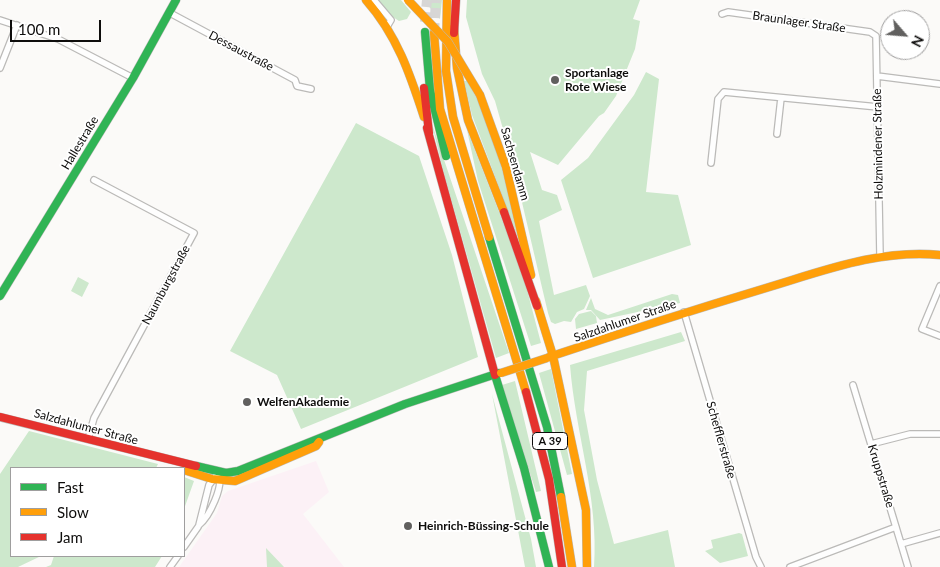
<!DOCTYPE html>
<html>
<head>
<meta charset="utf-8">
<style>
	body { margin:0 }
	#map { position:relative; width:940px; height:567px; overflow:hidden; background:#fbfaf8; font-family:Lato,sans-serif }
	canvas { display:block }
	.legend { position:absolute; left:10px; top:467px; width:175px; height:90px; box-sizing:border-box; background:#fff; border:1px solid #9f9e9e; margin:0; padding:6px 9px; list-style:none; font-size:15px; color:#0e0d0c }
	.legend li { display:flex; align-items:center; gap:10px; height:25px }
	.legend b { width:25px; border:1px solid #9f9e9e }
	.north { position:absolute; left:880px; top:10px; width:50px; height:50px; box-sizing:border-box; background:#fff; border:1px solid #9f9e9e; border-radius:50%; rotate:117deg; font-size:14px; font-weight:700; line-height:20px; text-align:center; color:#0e0d0c }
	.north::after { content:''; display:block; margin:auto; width:18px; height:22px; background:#61605f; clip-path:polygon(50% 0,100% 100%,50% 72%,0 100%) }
	.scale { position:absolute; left:10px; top:20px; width:91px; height:22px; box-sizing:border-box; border:2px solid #0e0d0c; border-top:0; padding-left:6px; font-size:15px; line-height:18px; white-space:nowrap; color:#0e0d0c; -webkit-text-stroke:4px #fff; paint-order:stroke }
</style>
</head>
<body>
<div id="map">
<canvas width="940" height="567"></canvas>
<ul class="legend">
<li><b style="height:6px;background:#30b455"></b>Fast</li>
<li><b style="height:6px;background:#ff9f0a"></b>Slow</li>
<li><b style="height:6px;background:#e5322d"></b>Jam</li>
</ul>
<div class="north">N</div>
<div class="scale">100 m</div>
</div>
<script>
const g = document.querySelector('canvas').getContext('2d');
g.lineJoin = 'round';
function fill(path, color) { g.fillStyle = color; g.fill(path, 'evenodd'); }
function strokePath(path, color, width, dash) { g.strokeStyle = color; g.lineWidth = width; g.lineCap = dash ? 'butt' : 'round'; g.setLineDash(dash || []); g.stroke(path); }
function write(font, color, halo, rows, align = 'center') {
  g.font = font + ' Lato,sans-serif'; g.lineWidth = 4; g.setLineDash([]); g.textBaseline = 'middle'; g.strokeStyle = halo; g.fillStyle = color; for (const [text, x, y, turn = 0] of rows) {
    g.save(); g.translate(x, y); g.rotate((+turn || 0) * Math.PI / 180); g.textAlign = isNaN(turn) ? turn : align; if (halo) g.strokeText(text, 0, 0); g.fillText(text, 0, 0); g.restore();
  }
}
const medical = new Path2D(`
	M316,461L329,492L303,514L344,567H179L217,513L222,496L228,491Z`);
const green = new Path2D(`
	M377,0H401L411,12L407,19L399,21L390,15Z
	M423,0H442L440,19Z
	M467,0H640L633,19L640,21L635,49L616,96L604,113L599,116L558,165L530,152L542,190L557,195L562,210L539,221L554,295L586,285L590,296L584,309L577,312L571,322L564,321L555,324L551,322L548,313L513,164L495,101L482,74L466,17Z
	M646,72L659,79L646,192L678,195L691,245L593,278L561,180L588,158L634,95Z
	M464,81H467C496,128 506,185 518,238L472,115Z
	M431,121L509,353L496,358L445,177Z
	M356,123L419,156L452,255L478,357L301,429L277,375L230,351Z
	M467,130L522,271L541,343L531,346L478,181Z
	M78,277L89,283L82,297L71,291Z
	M672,294L678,295L680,303L600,320L591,310H586L591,298L595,309L608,315Z
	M591,311L596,316L597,323L576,329L575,319L579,314Z
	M681,332L685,341L587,371L584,410L597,480L614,544L668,530L675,567H594C599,498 575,432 570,365Z
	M551,369L572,474L567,475L539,373Z
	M515,381L541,491L536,492L502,385Z
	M492,394L531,539L536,567H525Z
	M29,431L158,464L156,468H11V556H41L18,567H0V474Z
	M184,477L194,481L184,509Z
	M739,533L742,534L748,556L720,563L705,551L713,548L711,540Z
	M266,548L284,567H267Z
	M54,556H162L155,567H46L51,565Z`);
const highwayTunnel = new Path2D(`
	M425,22L427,0
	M434,33L436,0`);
const street = new Path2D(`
	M374,0L391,20L388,25
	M170,13L295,80L297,86L311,89
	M722,14L728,12L870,32L876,36L880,256
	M0,20L58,39L133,78
	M0,68L17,25
	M877,76L940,84
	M777,134L781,98
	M711,163L718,99L724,92L878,107
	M940,286L922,329L940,336
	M684,312L756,557L761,567
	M853,385L908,567
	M88,439L94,418L194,233L94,180
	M871,444L910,434H940
	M218,473C225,485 209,517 199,525L209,485Z
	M901,544L940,533
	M184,547L198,527
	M170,567L178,556
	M790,567L896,527`);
const fast = new Path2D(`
	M425,32L430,90L446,156
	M489,237L547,427L561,497
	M0,296L133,78L176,0
	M495,375L524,468L549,567
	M196,466L226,473L238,471L405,404L499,373`);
const slow = new Path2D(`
	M366,0C397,35 410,74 424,117
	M447,0L446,71L453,117L489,237
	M454,28L457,68L468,120L504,212
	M434,33L440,109L526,392
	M480,95L506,167L531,275
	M536,301L553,356
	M553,356L586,510L587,567
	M549,357C621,333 693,310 766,288C823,271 879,249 940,255
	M184,470L212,479L235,481L316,446L319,442
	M561,497L572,567`);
const jam = new Path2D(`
	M454,33L456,0
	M424,88L429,133
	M427,128L495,375
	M504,212L537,306
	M526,392L549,479L562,567
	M0,417L196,466`);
const slowBridge = new Path2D(`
	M408,0L448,42L480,95
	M501,373L547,358`);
const markers = [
	[555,80,5,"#61605f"],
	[247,402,5,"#61605f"],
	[408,526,5,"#61605f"]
];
const shields = [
	[550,441,35]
];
const shieldNames = [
	["A 39",550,441]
];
const streetNames = [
	["Braunlager Straße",799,22,8],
	["Dessaustraße",241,51,28],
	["Hallestraße",80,143,-59],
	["Holzmindener Straße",878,144,-91],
	["Sachsendamm",515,164,74],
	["Naumburgstraße",166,285,-62],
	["Salzdahlumer Straße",625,321,-19],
	["Salzdahlumer Straße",86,427,15],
	["Schefflerstraße",721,440,74],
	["Kruppstraße",881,476,73]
];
const poiNames = [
	["Sportanlage",565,73],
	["Rote Wiese",565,87],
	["WelfenAkademie",257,402],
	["Heinrich-Büssing-Schule",418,526]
];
fill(medical, '#fcf1f6');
fill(green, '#cde8cc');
strokePath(highwayTunnel, '#d7d6d5', 10, [10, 5]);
strokePath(street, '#bbbab8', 8);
strokePath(fast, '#bbbab8', 9);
strokePath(slow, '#bbbab8', 9);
strokePath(jam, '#bbbab8', 9);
strokePath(street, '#fefefe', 5.5);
strokePath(fast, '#30b455', 8);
strokePath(slow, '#ff9f0a', 8);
strokePath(jam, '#e5322d', 8);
strokePath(slowBridge, '#bbbab8', 9, []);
strokePath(slowBridge, '#ff9f0a', 8);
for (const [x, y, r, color] of markers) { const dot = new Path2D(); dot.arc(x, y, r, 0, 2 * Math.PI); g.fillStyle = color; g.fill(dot); strokePath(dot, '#fff', 2); }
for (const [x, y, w] of shields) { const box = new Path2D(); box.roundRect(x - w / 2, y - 8.5, w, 17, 4); g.fillStyle = '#fff'; g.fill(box); strokePath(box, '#0e0d0c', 1); }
write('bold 11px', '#0e0d0c', null, shieldNames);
write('12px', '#0e0d0c', '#fff', streetNames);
write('bold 12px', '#0e0d0c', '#fff', poiNames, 'left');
</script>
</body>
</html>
